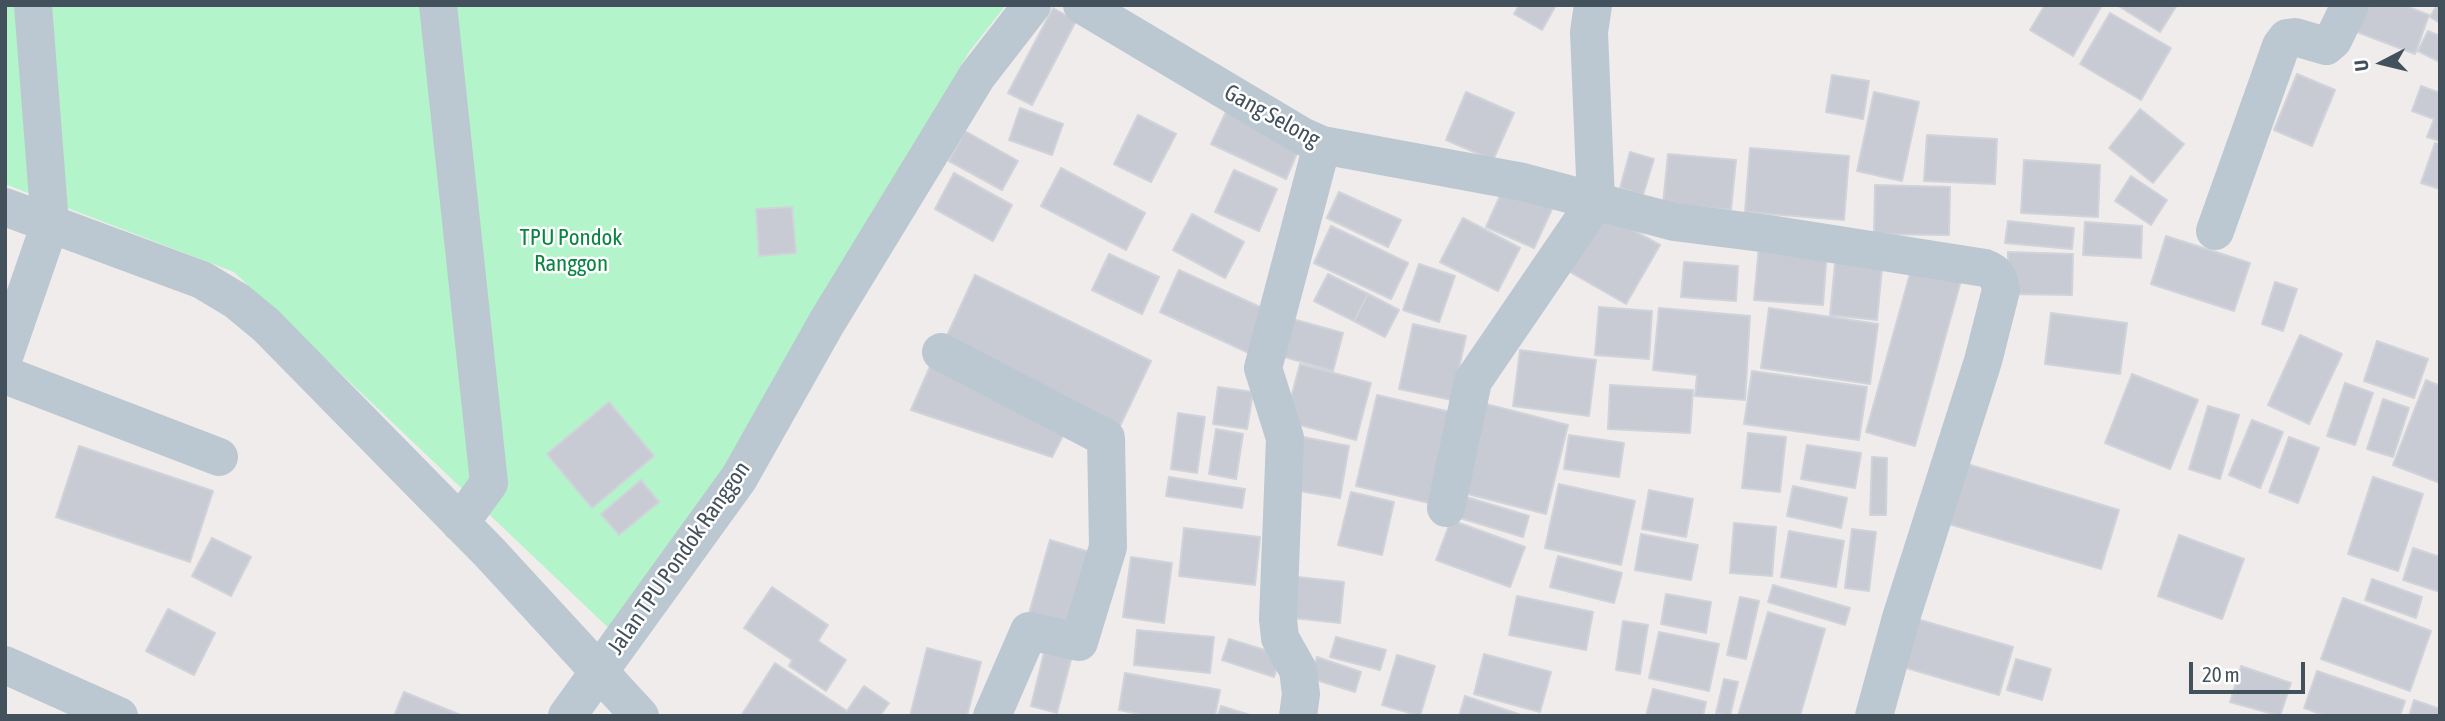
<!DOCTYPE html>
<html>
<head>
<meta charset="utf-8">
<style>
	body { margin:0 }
	#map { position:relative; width:2445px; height:721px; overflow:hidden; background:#f0ecec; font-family:"Asap Condensed",sans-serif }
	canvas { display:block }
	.frame { position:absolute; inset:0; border:7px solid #43515c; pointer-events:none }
	.north { position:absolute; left:2347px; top:28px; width:70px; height:70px; -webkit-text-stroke:5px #fff; paint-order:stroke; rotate:263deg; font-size:19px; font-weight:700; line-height:28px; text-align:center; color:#43515c }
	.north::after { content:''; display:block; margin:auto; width:24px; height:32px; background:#43515c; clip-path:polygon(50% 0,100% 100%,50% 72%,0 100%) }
	.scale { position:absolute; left:2189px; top:662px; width:116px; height:32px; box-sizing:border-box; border:4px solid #43515c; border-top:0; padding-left:9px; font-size:21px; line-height:24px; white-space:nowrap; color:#43515c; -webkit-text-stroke:5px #fff; paint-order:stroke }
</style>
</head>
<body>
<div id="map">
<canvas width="2445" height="721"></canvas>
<div class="frame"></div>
<div class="north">U</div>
<div class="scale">20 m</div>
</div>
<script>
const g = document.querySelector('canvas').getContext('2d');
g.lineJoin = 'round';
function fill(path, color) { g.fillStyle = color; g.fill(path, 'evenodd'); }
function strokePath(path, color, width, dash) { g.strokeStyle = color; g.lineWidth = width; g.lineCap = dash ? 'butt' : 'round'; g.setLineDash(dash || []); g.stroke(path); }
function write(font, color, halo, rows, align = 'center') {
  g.font = font + ' "Asap Condensed",sans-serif'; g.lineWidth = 5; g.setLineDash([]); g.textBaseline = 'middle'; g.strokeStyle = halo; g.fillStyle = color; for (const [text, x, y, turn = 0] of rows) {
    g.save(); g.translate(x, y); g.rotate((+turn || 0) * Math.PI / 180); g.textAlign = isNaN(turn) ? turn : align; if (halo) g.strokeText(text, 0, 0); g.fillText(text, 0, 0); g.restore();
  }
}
const green = new Path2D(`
	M5,5H1006L969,52L705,512L617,636L234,272L5,184Z`);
const building = new Path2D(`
	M1519,5H1556L1542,30L1514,14Z
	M2045,5H2098L2101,7L2073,56L2030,30Z
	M2117,5H2177L2160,32Z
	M2367,5H2403L2429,15L2415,54L2357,32Z
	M2437,5H2440V23L2430,17Z
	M1053,8L1076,21L1032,105L1008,93Z
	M2110,13L2171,48L2141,100L2080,64Z
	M2428,31L2440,36V62L2418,51Z
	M2297,74L2335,90L2312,146L2274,130Z
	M1832,75L1869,81L1863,119L1826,112Z
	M2421,86L2440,93V141L2427,137L2434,119L2412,111Z
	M1466,92L1514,113L1493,160L1446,140Z
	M1874,92L1919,102L1902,181L1857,171Z
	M1020,108L1063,124L1052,155L1009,140Z
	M2140,109L2184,144L2153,183L2109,148Z
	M1226,112L1300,146L1286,179L1211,144Z
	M1138,115L1176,134L1151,182L1114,164Z
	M965,131L1018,161L1002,190L949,161Z
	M1927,135L1997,139L1995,184L1924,181Z
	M2435,143L2440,145V189L2421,183Z
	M1750,148L1849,156L1844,220L1745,212Z
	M1630,152L1654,159L1643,195L1620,188Z
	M1668,154L1736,160L1731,210L1663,204Z
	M2024,160L2100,165L2098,217L2021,213Z
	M1061,168L1145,213L1126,250L1041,206Z
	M1234,170L1277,189L1259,231L1215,212Z
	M954,173L1012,205L993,241L935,209Z
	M2131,176L2167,200L2151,225L2115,201Z
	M1875,185L1950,187L1949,235L1874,234Z
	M1504,187L1552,209L1534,248L1486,227Z
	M1339,192L1401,220L1388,247L1327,218Z
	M792,207L796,253L759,256L756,209Z
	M1602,213L1660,245L1626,304L1570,272Z
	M1192,214L1244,242L1225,278L1173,250Z
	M1463,218L1520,248L1498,291L1440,262Z
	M2008,221L2074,228L2072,249L2005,243Z
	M2085,222L2142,226L2141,258L2083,255Z
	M1331,226L1408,263L1391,299L1314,263Z
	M2166,236L2250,263L2234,311L2151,284Z
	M1759,246L1827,251L1823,305L1754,300Z
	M2008,252L2073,254L2072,295L2008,294Z
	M1836,253L1883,258L1877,320L1830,315Z
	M1109,254L1159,277L1142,314L1092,290Z
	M1684,262L1738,266L1736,301L1681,297Z
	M1913,263L1962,277L1915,446L1866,432Z
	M1419,264L1455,276L1439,322L1403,310Z
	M1179,270L1271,312L1251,354L1160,312Z
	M1328,274L1368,294L1354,321L1314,301Z
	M975,275L1151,361L1120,426L945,340Z
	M2275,282L2297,289L2283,331L2262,324Z
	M1368,294L1399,310L1385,337L1354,321Z
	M1599,307L1652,311L1649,359L1595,355Z
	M1659,308L1750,316L1745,400L1695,396L1697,375L1653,370Z
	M1769,308L1878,324L1870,384L1761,368Z
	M2051,313L2127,323L2120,374L2045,364Z
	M1289,318L1343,333L1333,371L1278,355Z
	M1413,324L1466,336L1452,400L1399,389Z
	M2300,335L2342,354L2309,424L2268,405Z
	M2377,341L2428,359L2414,398L2364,381Z
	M1520,350L1596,360L1589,416L1513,406Z
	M932,362L1068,426L1052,457L911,410Z
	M1300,364L1371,383L1356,440L1285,421Z
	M1752,371L1867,387L1859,440L1744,424Z
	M2132,374L2198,400L2170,469L2105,443Z
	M2426,380L2440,386V483L2393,465Z
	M2345,383L2373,393L2355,445L2327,436Z
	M1610,385L1693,390L1690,433L1608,429Z
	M1218,387L1253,392L1247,429L1213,424Z
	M1377,395L1459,414L1438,505L1356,486Z
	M2383,399L2409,408L2393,457L2367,449Z
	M609,402L654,456L592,508L547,454Z
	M1486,404L1568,425L1546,514L1464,493Z
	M2208,406L2239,415L2220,479L2189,469Z
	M1178,413L1205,417L1197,473L1171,469Z
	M2252,420L2283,432L2260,488L2229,475Z
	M1216,429L1243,434L1236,479L1209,474Z
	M1748,433L1786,437L1780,492L1742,488Z
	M1569,435L1624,443L1619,477L1564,469Z
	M1303,437L1349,446L1340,498L1294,490Z
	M2289,437L2319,448L2298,503L2269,492Z
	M1807,445L1861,453L1855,488L1801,479Z
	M79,446L213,491L190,562L56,517Z
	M1872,457L1887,458L1886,515H1870Z
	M1967,464L2119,510L2101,569L1949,524Z
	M1169,477L1245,489L1242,508L1166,496Z
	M2373,477L2423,494L2398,571L2348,554Z
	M641,480L659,502L619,535L601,514Z
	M1559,484L1635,501L1621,565L1545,548Z
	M1793,486L1847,498L1841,528L1787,516Z
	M1649,490L1693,499L1686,537L1642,529Z
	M1351,492L1394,502L1382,555L1338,545Z
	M1463,496L1529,516L1523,537L1457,517Z
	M1451,520L1525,547L1510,587L1436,560Z
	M1734,523L1776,527L1772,576L1730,573Z
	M1184,528L1260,537L1255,585L1179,576Z
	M1852,529L1876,532L1869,591L1845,588Z
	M1789,531L1844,541L1836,587L1781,577Z
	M1641,534L1698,545L1691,580L1635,570Z
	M2179,535L2244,559L2222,619L2158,596Z
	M212,538L251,557L231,596L192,576Z
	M1050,540L1096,554L1074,630L1028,617Z
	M2413,548L2440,557V592L2403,580Z
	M1558,556L1622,573L1614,603L1550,587Z
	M1131,557L1172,563L1164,623L1123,617Z
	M1288,576L1344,582L1340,623L1284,617Z
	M2372,579L2422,597L2416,618L2365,600Z
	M1773,585L1850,608L1845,625L1768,602Z
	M772,587L828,625L818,641L846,660L826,691L789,666L792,660L744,628Z
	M1666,594L1711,602L1706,633L1661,624Z
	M1517,596L1593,612L1586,650L1509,635Z
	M1740,597L1759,601L1746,659L1727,655Z
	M2343,598L2431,631L2410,691L2321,659Z
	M168,609L215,633L194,675L146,651Z
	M1768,612L1825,629L1800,716H1738Z
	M1910,617L2013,647L1999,695L1896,665Z
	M1623,621L1648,625L1640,674L1616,670Z
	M1137,630L1214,637L1210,673L1134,665Z
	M1659,632L1719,644L1709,691L1649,678Z
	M1336,637L1386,650L1380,670L1330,657Z
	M1229,639L1281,655L1274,677L1222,660Z
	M1047,641L1074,648L1057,713L1031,706Z
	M927,648L981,662L967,716H910Z
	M1484,654L1551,672L1540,712L1474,694Z
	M1397,655L1435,666L1420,716L1382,705Z
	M1317,657L1361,672L1355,692L1310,678Z
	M2016,659L2051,669L2042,700L2007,690Z
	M775,663L847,711L864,686L889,703L880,716H741Z
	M2241,666L2291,683L2280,716L2230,702Z
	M2317,671L2405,701L2400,716H2326L2304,708Z
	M1125,673L1220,690L1215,716H1149L1119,710Z
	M1724,679L1738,682L1730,716L1716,713Z
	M1653,689L1706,702L1703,716H1646Z
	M404,692L463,716H394Z
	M1465,696L1524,716H1459Z
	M2414,700L2440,709V716H2409Z
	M1221,706L1253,716H1218Z`);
const minor = new Path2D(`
	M438,5L489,483L460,523
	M1082,5L1302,136L1322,145L1523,182L1674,222L1769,234L1985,268C1996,272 1999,278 2001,290L1983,361L1901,618L1874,716
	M5,207L202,280L237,301L266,325L490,553L640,716
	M2215,231L2281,46L2287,38L2295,37L2326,46L2333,40L2350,5
	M941,352L1106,438L1108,547L1079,642L1029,631L992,716
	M5,354L50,224L33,5
	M5,375L219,457
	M1446,508L1473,381L1596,201L1589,32L1593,5
	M5,665L119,716
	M567,716L739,478L827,322L977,76L1032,5
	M1298,716L1301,694L1298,670L1280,638L1278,619L1285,438L1263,368L1322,145`);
const streetNames = [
	["Gang Selong",1272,116,29],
	["Jalan TPU Pondok Ranggon",679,558,-55]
];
const parkNames = [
	["TPU Pondok",571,238],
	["Ranggon",571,264]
];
fill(green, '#b4f4ca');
fill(building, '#c8cbd3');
strokePath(building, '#d0d3d9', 2);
strokePath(minor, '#bbc8d1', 38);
write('23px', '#43515c', '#fff', streetNames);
write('23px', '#0c8543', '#fff', parkNames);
</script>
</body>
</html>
